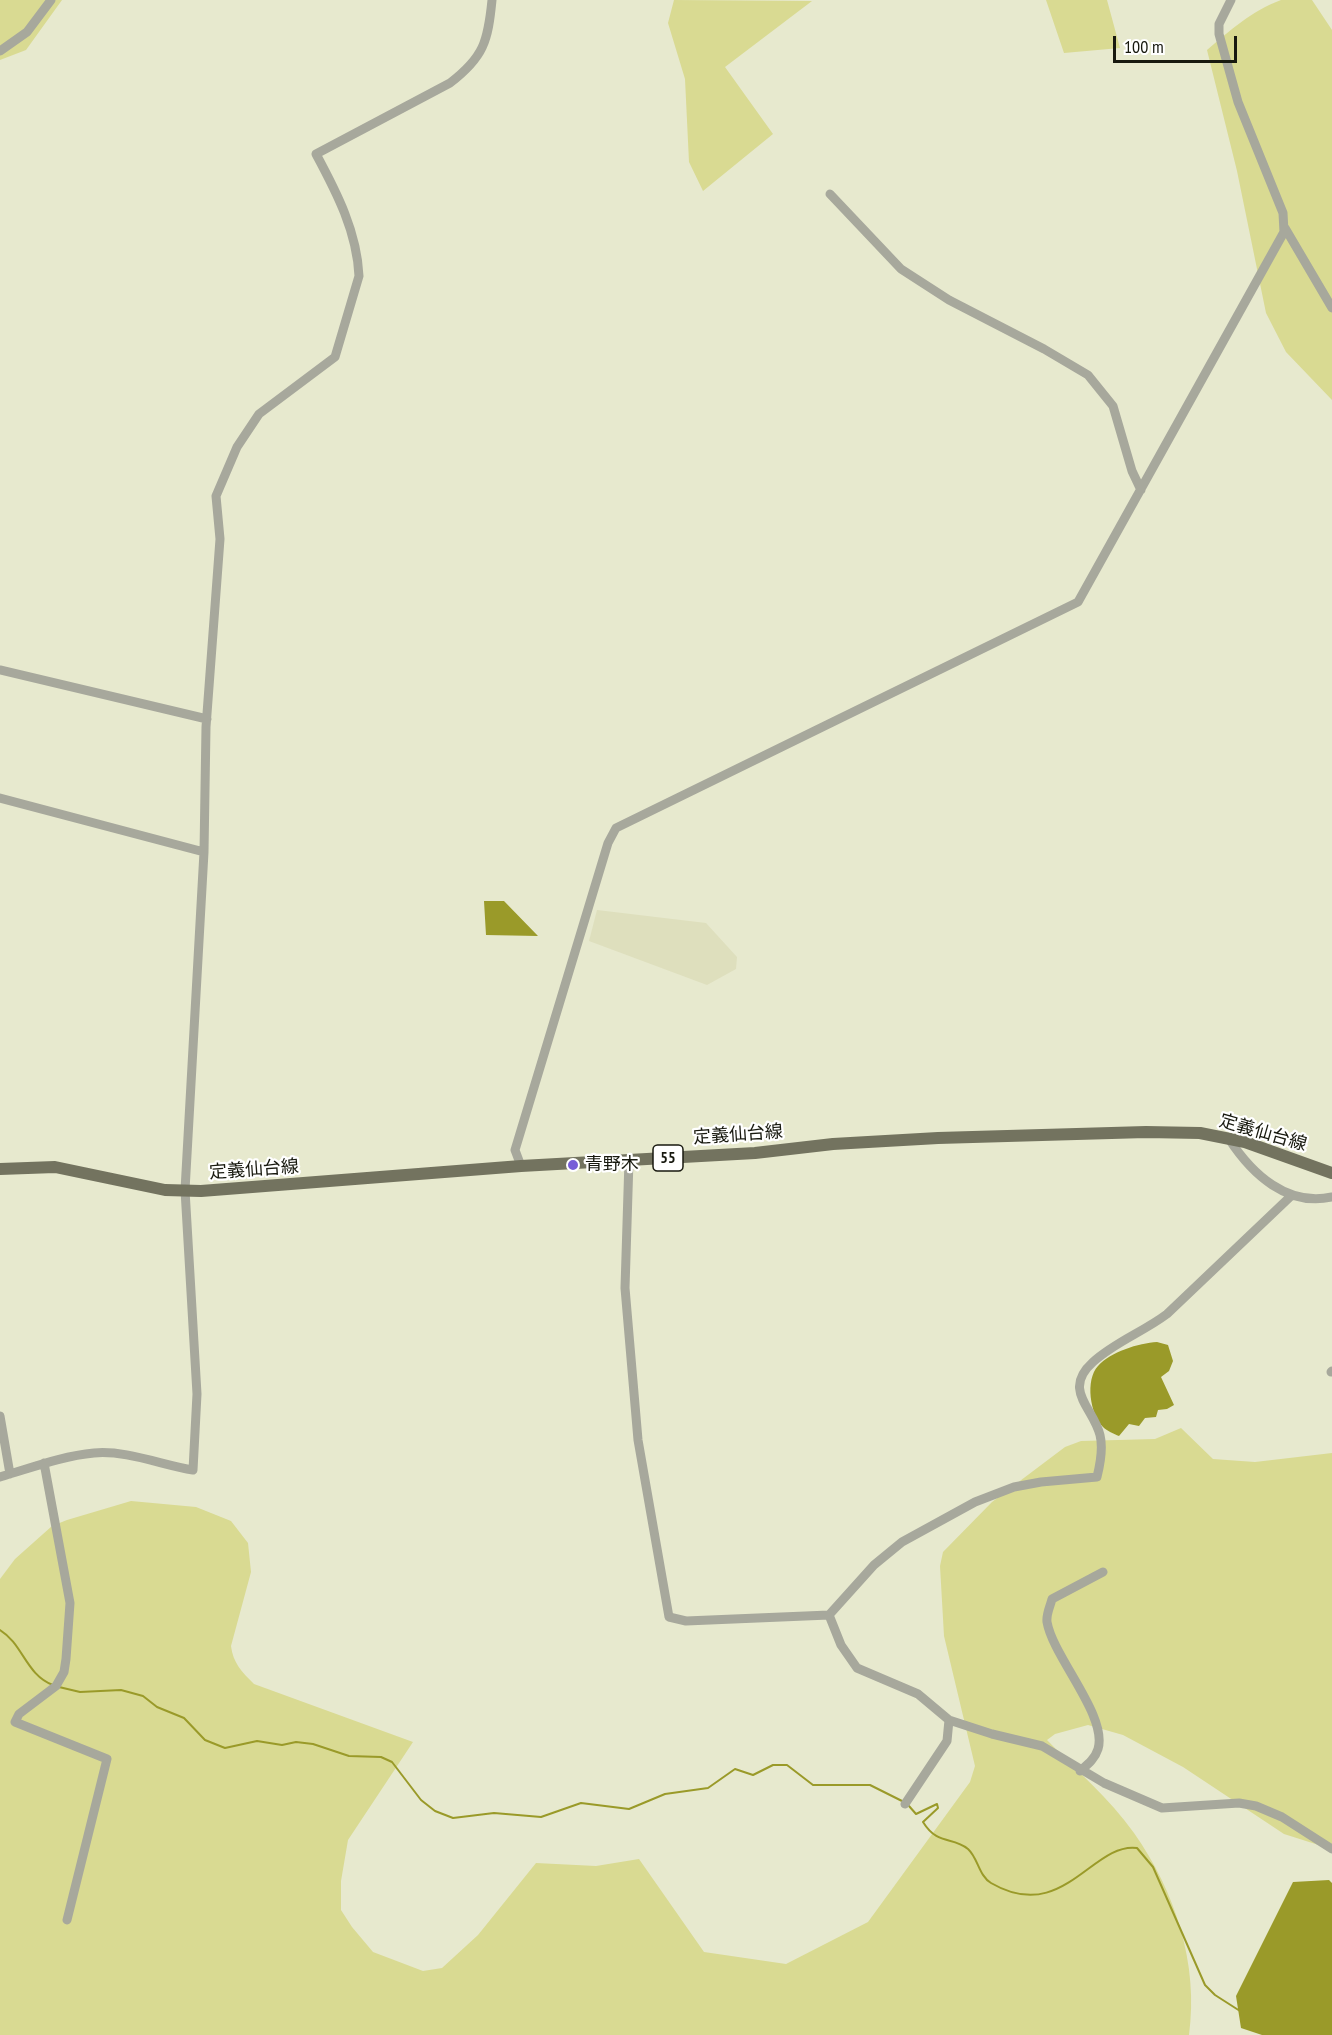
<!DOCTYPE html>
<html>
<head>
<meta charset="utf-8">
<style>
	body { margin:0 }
	#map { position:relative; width:1332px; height:2035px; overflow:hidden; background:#e7e9ce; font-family:"PT Sans Narrow",sans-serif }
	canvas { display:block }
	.scale { position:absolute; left:1113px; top:36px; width:124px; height:27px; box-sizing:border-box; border:3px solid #18190f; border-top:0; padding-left:8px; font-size:18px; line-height:21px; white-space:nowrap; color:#18190f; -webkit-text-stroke:4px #fff; paint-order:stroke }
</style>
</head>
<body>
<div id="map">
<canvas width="1332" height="2035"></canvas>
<div class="scale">100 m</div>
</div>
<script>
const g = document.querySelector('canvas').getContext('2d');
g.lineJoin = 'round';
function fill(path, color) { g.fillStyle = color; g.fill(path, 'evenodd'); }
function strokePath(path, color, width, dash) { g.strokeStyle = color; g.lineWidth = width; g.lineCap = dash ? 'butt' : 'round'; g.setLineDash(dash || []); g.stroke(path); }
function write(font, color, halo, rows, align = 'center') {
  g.font = font + ' "PT Sans Narrow","Noto Sans JP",sans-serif'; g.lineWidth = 4.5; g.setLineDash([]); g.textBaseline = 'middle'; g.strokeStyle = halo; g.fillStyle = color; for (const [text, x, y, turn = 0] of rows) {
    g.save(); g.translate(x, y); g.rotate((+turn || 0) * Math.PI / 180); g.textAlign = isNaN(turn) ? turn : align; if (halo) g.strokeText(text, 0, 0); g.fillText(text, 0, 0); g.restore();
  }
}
const built = new Path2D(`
	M597,910L706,923L737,957L736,969L707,985L589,941Z`);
const green = new Path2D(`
	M0,0H62L26,50L0,60Z
	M674,0L812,1L725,67L773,134L703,191L689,162L685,79L668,23Z
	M1046,0H1107L1120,48L1064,53Z
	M1281,0H1312L1332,30V400L1286,352L1266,313L1237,171L1207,50C1231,30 1251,11 1281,0Z
	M1181,1428L1213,1459L1255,1462L1332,1453V1847L1328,1848L1284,1834L1183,1767L1123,1735L1088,1725L1055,1734L1047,1740C1076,1770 1110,1799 1134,1833C1175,1891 1199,1964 1189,2035H0V1579L15,1559L52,1526L67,1520L131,1501L196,1507L231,1521L248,1543L251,1572L231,1646C233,1663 242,1672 254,1684L413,1742L348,1840L341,1881V1910L352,1927L373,1952L423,1971L442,1968L478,1935L536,1863L596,1866L639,1859L704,1952L786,1964L868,1922L970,1782L975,1766L944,1636L940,1566L943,1552L992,1502L1065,1447L1081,1441L1155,1439Z`);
const water = new Path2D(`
	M484,901H504L538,936L486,935Z
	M1157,1342L1168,1345L1173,1361L1169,1371L1161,1377L1174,1405L1167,1409L1158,1410L1156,1417L1145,1418L1139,1426L1129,1424L1119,1436C1114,1434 1107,1431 1103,1427C1090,1414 1085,1380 1098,1366C1110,1352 1139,1343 1157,1342Z
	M1329,1880L1332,1883V2035H1262L1241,2028L1236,1996L1293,1882Z`);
const stream = new Path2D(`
	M0,1630C23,1644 26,1675 53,1685
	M59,1687L80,1692L121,1690L143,1696L157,1707L184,1718L205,1740L225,1748L257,1741L282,1745L296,1742L313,1744L349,1756L381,1757L392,1762L421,1800L435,1811L453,1818L494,1813L541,1817L581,1803L629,1809L665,1794L708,1788L735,1769L753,1775L773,1765H787L813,1785H870L904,1802
	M909,1806L916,1814L937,1804L938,1808L923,1822C938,1846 952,1836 968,1849C978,1858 979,1876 991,1883C1063,1925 1092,1842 1137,1848L1153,1867L1205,1985L1215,1995L1240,2011`);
const minor = new Path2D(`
	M0,51L27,32L51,0
	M830,194L901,269L949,300L1044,349L1088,375L1113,406L1132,471L1141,490
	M1285,228L1332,308
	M0,670L207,719
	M0,798L204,852
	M1229,1139C1252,1174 1287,1207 1332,1197
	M629,1160L625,1288L638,1440L669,1617L686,1621L829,1615L874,1565L902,1542L975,1502L1014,1487L1041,1482L1097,1477C1100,1465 1103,1447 1100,1435C1093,1407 1062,1390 1093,1362C1115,1342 1143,1332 1167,1314L1291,1196
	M521,1166L515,1150L608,843L616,828L1078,602L1284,232L1283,213L1238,102L1219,34V24L1231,0
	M1331,1372L1332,1371
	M0,1416L10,1474
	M44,1463L70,1603L66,1659L64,1672L56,1686L19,1714L15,1722L107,1759L67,1920
	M0,1477C31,1468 62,1456 94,1453C126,1450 162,1465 193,1470L197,1394L185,1190L204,852L206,727L220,539L216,496L237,447L259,414L335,357L359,276C357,232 337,193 316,154L450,83C484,57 488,41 492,0
	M829,1615L841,1645L857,1668L918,1694L949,1720L992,1734L1042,1746L1104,1783L1162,1808L1239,1803L1256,1806L1282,1817L1332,1849
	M1080,1771C1087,1765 1095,1759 1098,1749C1108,1716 1053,1657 1047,1622C1046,1614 1050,1607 1052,1599L1103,1572
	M905,1804L947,1741L949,1720`);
const major = new Path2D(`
	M0,1169L55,1167L165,1190L201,1191L521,1166L755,1153L833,1144L938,1138L1146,1132L1200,1133L1245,1142L1332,1173`);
const markers = [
	[573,1165,6,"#775dd7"]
];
const shields = [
	[668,1158,30]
];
const shieldNames = [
	["55",668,1158]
];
const streetNames = [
	["定義仙台線",1263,1133,16],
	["定義仙台線",738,1135,-4],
	["定義仙台線",254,1170,-4]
];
const poiNames = [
	["青野木",585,1165]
];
fill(built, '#dedfbd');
fill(green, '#d9da92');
fill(water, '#9a9a29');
strokePath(stream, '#9a9a29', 2);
strokePath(minor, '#a7a89c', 9);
strokePath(major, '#73735f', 12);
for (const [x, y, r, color] of markers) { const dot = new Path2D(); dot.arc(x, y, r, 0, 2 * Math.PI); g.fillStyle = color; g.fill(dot); strokePath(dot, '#fff', 2); }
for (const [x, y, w] of shields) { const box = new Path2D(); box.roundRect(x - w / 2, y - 13, w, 26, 4.5); g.fillStyle = '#fff'; g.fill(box); strokePath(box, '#18190f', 1.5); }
write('bold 16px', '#18190f', null, shieldNames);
write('18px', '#18190f', '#fff', streetNames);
write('18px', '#18190f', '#fff', poiNames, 'left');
</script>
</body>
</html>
